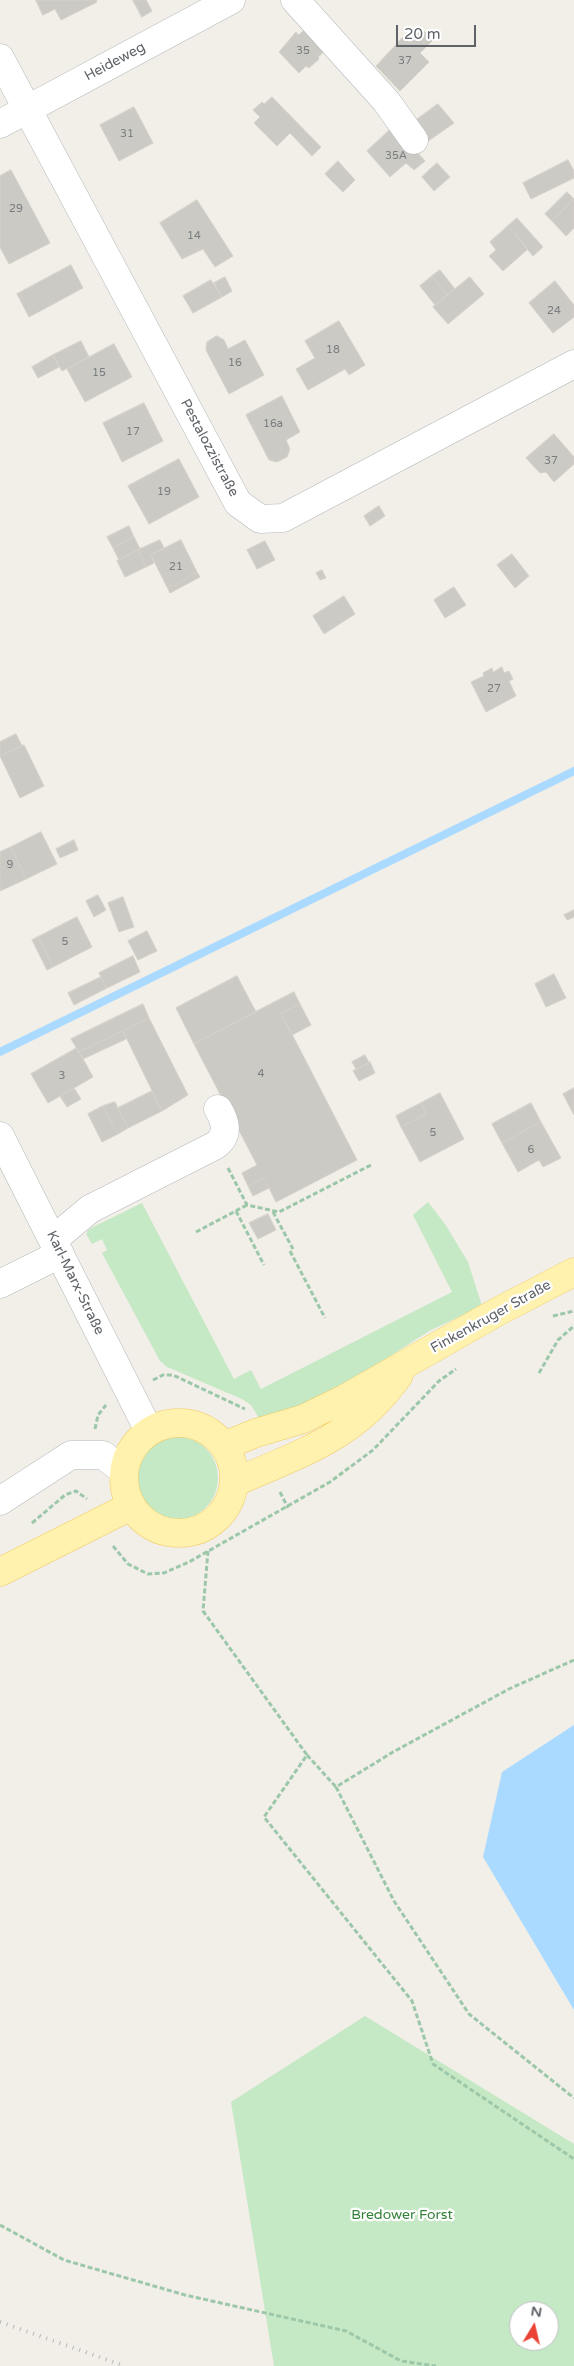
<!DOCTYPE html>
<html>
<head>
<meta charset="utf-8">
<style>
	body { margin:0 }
	#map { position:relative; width:574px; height:2366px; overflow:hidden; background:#f1efe8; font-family:"Varela Round",sans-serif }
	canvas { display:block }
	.north { position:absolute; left:509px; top:2301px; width:50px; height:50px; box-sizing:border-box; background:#fff; border:1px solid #bfc1c3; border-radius:50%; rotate:9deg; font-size:14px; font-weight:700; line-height:20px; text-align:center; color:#5f6368 }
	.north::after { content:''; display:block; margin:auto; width:18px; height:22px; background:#ea4335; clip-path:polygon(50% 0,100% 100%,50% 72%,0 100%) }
	.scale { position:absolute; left:396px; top:25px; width:80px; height:22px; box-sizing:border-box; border:2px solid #5f6368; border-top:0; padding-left:6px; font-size:15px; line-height:18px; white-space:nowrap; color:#5f6368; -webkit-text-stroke:4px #fff; paint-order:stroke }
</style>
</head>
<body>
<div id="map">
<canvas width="574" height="2366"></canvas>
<div class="north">N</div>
<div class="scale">20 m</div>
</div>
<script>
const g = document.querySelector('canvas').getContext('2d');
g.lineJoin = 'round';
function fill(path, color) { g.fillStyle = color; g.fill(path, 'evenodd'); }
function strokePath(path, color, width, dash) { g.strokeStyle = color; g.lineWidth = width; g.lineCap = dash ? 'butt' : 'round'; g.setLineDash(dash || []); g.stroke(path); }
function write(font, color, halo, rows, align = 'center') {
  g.font = font + ' "Varela Round",sans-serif'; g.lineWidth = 4.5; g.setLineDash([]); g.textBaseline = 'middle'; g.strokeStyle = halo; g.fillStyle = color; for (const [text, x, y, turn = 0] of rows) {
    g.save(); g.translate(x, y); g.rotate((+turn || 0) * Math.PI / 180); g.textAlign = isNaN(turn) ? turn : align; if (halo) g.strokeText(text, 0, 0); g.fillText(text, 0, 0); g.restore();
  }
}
const green = new Path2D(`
	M428,1202L445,1224L468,1262L482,1306L429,1331L349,1383L262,1423L251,1405L242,1399L167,1367L160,1361L102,1253L107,1250L102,1239L92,1244L86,1234L89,1229L142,1203L234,1379L251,1370L261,1389L452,1292L413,1215Z
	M134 1478a42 42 0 1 1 84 0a42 42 0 1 1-84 0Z
	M365,2016L574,2144V2366H274L231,2102ZM519,2311H549V2341H519Z`);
const water = new Path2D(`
	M574,1725V2010L483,1857L502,1772Z`);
const stream = new Path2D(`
	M0,1052L574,771`);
const building = new Path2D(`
	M36,0H96L97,2L61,20L55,9L43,15Z
	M133,0H146L152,11L142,17Z
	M306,29L326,50L318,57L319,59L309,68L306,66L299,73L279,52L296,32L298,35Z
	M422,29L433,40L420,53L429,62L400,91L376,66L403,37L409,42Z
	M272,97L321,147L312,156L290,133L277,146L254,123L260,117L253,110L262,102L264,104Z
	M438,104L454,123L427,142L412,123Z
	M134,107L153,143L119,161L100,125Z
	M394,126L425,161L414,170L406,163L390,177L367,151Z
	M568,160L574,171V178L531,199L523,183Z
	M338,161L355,180L343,192L325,174Z
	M437,163L450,177L434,191L422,177Z
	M11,170L50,243L9,264L0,247V176Z
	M567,192L574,199L552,221L545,214Z
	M574,199V228L566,236L552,221Z
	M197,200L233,256L215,267L203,249L182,259L160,223Z
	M517,218L543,247L533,256L508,226Z
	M508,226L528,249L503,271L489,256L496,250L490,242Z
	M71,265L83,288L29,317L17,294Z
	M440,270L455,289L447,295L432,276Z
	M432,276L447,295L435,305L420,286Z
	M225,277L232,291L222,297L214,283Z
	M470,277L484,294L448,324L433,307Z
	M211,280L222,297L193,313L183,296Z
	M555,281L574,305V317L553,333L529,303Z
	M339,321L365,365L349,375L345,369L308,390L296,369L315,358L305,341Z
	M217,336L224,340L228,349L245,340L264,375L229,394L206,350L207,342Z
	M81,341L89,357L62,371L53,355Z
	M114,344L132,377L85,402L67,369Z
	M53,355L59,367L38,378L32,367Z
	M282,396L300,432L286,440L290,449L287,457L277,462L269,460L246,415Z
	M144,403L163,441L122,462L103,423Z
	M554,434L574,457V464L554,482L546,472L540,473L526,458Z
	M179,459L199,497L149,524L128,486Z
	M379,506L385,516L370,526L364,516Z
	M129,526L134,537L113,548L107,537Z
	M134,537L140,549L119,560L113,548Z
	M160,540L164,548L151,555L154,563L146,567L138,550Z
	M181,540L197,572L174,586L171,585L167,587L151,555Z
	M265,541L275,560L257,569L247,550Z
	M138,550L146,567L125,577L117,561Z
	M512,554L529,576L515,588L497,565Z
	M322,570L326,578L320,580L316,573Z
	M197,572L200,577L170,593L167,587L171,585L174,586Z
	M454,587L466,605L445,618L434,600Z
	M344,596L355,614L324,634L313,616Z
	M502,667L504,673L509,671L513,679L509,681L516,696L486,712L471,682L484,676L483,673L492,668L493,672Z
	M16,734L22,746L0,756V742Z
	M24,745L44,786L20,798L0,756Z
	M41,832L57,864L26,879L11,847Z
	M74,840L78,850L60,858L56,849Z
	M11,847L26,879L0,891V852Z
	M98,895L106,910L94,917L86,901Z
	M123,897L134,927L119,932L108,903Z
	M574,910V917L567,920L564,915Z
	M77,917L92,947L53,967L38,937Z
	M147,931L157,951L138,960L128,941Z
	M38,937L53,967L47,970L32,940Z
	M133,956L140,972L107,988L99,973Z
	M554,974L566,998L546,1007L535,984Z
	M237,976L256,1012L194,1044L176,1008Z
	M101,977L107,988L74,1005L68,993Z
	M294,992L300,1004L281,1013L357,1160L276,1202L264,1178L248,1186L242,1173L257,1165L194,1044Z
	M143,1004L149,1018L123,1031L79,1052L71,1039Z
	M300,1004L311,1025L292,1035L281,1013Z
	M149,1018L188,1095L162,1111L123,1031Z
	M123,1031L126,1039L83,1059L79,1052Z
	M77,1048L93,1077L48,1103L31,1074Z
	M365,1055L369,1063L356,1069L352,1062Z
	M370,1062L375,1073L359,1081L353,1071Z
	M74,1088L81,1099L67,1107L60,1096Z
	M574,1088V1115L563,1094Z
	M152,1091L162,1111L128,1128L118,1108Z
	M440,1093L464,1139L420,1162L401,1127L426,1114L421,1103Z
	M115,1102L128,1128L118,1134L103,1106Z
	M421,1103L426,1114L401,1127L396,1116Z
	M531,1103L541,1122L502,1143L492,1124Z
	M103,1106L118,1134L102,1142L88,1114Z
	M541,1122L561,1158L543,1167L539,1160L518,1172L502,1143Z
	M264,1178L269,1188L253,1196L248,1186Z
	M268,1214L276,1230L258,1239L249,1223Z`);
const path = new Path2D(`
	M228,1168L247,1205L279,1212L371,1165
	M236,1211L264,1265
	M273,1212L293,1249
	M196,1232L247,1205
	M290,1251L325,1318
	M553,1316L574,1311
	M539,1373L558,1340L574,1326
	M153,1380L163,1375H173L245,1409
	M95,1429L98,1415L106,1405
	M280,1492L288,1508
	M32,1523L65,1495L76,1491L87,1499
	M113,1546L128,1564L148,1574L164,1573L189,1562L330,1482L373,1450L439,1381L456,1369
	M208,1551L203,1611L307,1755L264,1817L412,2001L433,2064L574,2159
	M574,1660L509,1689L393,1752L336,1787L394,1901L469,2014L574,2098
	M307,1755L336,1787
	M0,2225L64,2260L185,2295L346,2331L401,2361L436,2366`);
const minor = new Path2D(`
	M295,0L386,101L414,140
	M0,58L238,503L260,519L283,518L574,364
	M0,124L231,0
	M0,1136L149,1431
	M54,1239L90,1209L216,1145C229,1135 226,1122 218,1109
	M0,1284L60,1254
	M0,1501L71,1455H103L124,1471`);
const major = new Path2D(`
	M124 1478a55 55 0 1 1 110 0a55 55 0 1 1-110 0Z
	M224,1446L256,1433L303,1419L344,1399L497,1312L574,1272
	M234,1483C300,1453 355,1438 399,1375
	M0,1572L131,1506`);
const rail = new Path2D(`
	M0,2322L125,2366`);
const numberNames = [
	["35",303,51],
	["37",405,61],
	["31",127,134],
	["35A",396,156],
	["29",16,209],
	["14",194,236],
	["24",554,311],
	["18",333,350],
	["16",235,363],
	["15",99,373],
	["16a",273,424],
	["17",133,432],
	["37",551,461],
	["19",164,492],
	["21",176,567],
	["27",494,689],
	["9",10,865],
	["5",65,942],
	["4",261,1074],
	["3",62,1076],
	["5",433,1133],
	["6",531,1150]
];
const streetNames = [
	["Heideweg",115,62,-28],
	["Pestalozzistraße",209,448,62],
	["Karl-Marx-Straße",75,1283,64],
	["Finkenkruger Straße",491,1317,-29]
];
const parkNames = [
	["Bredower Forst",402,2215]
];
fill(green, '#c5e8c5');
fill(water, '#aadaff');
strokePath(stream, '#aadaff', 8);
fill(building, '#cccac5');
strokePath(building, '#d6d1c6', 1);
strokePath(minor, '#b5b8bc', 29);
strokePath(major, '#f2c960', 29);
strokePath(path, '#9cc7a9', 3, [5, 2.5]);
strokePath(minor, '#fff', 28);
strokePath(major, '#fff2af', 28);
strokePath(rail, '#b6b7b8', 4, [1, 6]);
write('11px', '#7a7d7f', null, numberNames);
write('14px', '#5f6368', '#fff', streetNames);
write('14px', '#348238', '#fff', parkNames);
</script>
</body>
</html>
